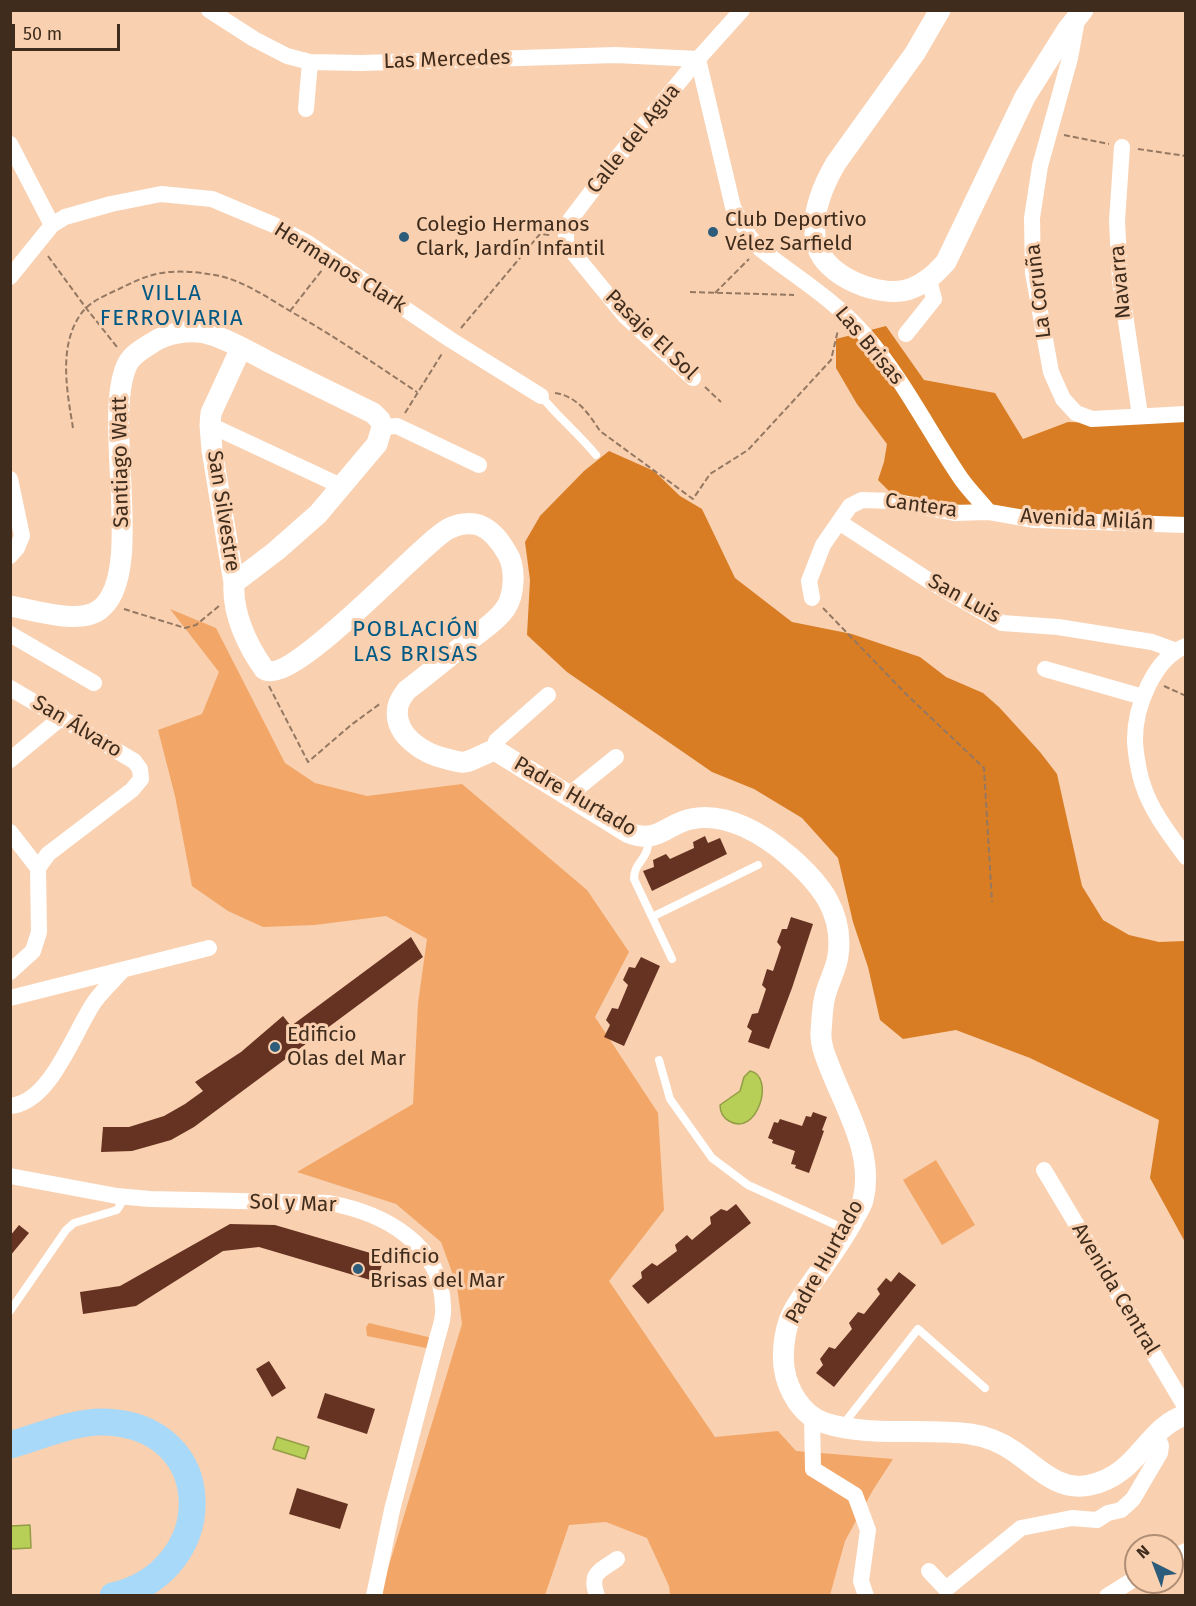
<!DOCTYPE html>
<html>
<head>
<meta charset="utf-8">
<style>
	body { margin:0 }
	#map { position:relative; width:1196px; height:1606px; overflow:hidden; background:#f9d0b0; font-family:"Fira Sans",sans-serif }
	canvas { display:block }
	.frame { position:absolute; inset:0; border:12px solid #3f2c1c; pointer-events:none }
	.north { position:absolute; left:1124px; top:1534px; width:60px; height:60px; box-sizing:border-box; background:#f9d0b0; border:2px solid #af8e75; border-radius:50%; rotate:318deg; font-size:16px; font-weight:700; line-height:24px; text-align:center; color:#3f2c1c }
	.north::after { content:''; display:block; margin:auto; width:21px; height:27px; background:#2d5d7b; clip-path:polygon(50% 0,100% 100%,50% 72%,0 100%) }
	.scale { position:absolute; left:12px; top:24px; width:108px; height:27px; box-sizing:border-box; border:3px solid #3f2c1c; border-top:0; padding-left:8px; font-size:18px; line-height:21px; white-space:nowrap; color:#3f2c1c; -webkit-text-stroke:4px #f9d0b0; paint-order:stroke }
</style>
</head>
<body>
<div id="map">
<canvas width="1196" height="1606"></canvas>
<div class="frame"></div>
<div class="north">N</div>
<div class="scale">50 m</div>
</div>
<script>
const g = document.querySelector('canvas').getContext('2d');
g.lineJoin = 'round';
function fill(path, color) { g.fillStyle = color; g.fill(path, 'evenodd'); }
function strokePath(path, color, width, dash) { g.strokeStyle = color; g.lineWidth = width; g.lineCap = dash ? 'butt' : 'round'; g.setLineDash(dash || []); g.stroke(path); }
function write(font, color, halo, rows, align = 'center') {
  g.font = font + ' "Fira Sans",sans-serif'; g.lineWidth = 6; g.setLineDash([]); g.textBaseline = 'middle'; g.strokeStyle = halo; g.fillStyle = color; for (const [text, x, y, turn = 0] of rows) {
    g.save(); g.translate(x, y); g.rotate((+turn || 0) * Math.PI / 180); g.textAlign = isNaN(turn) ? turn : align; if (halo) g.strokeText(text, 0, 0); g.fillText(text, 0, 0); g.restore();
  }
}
const green = new Path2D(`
	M170,609L216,628L285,763L315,783L367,796L462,784L587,890L629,952L595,1017L658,1113L664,1210L609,1281L715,1437L778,1431L796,1451L893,1459L873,1490L845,1541L830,1595H670L669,1586L647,1538L606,1522L569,1525L545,1595H380L462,1324L457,1286L441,1242L396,1204L297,1172L413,1104L418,1003L427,939L386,916L315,925L263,927L228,911L192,886L175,796L158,730L202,714L219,672Z
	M936,1160L975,1225L942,1245L903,1180Z
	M369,1323L428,1337L430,1339L428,1347L426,1348L367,1336L366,1327Z`);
const forest = new Path2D(`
	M886,326L924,380L995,393L1023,439L1068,422L1129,424L1185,419V522L1156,523L995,507L899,501L878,480L884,462L887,444L857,404L836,368V339Z
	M609,451L654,471L680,496L702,509L735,578L792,622L852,634L920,657L946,677L983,693L999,707L1040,752L1057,774L1082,886L1103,920L1129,935L1159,942L1185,941V1242L1150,1178L1159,1120L1030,1058L956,1030L903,1039L880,1020L868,967L853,922L838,858L802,818L754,789L712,772L567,672L527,635L530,580L525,542L540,516L584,471Z`);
const water = new Path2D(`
	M750,1071C776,1076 757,1138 729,1121C722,1117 720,1112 720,1105L740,1091L744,1077Z
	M277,1437L309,1447L305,1459L273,1449Z
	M30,1525L31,1548L11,1549V1526Z`);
const building = new Path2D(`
	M705,836L708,843L720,838L727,854L652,891L643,871L654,867L653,860L666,854L670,859L694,848L693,842Z
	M791,917L813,924L792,988L769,1049L748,1042L752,1031L747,1027L752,1014L758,1013L766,989L762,985L767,969L773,971L781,947L777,942L782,929H787Z
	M411,937L423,957L194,1127L171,1140L132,1151L101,1152L103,1127H129L164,1116L185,1104L203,1091L195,1082L241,1052L283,1016L291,1026Z
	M641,957L660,966L624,1046L604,1037L610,1025L606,1020L612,1008L618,1009L628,985L623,980L629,967L635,968Z
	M813,1112L827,1117L822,1130L824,1131L809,1173L795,1168L796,1165L791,1164L795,1151L772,1143L773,1140L768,1138L774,1122L778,1123L780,1119L802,1126L806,1116L811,1117Z
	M736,1204L751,1223L648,1304L632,1286L642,1278L641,1272L652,1263L657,1266L677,1251L675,1245L687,1235L692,1240L711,1224L710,1217L721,1209L727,1211Z
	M230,1224L275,1225L384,1257L377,1282L259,1247L223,1251L136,1306L83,1314L80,1292L120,1286Z
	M19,1225L29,1233L10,1256V1236Z
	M899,1272L916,1285L834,1387L816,1373L823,1365L820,1359L829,1347L835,1349L852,1329L849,1323L858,1312L864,1314L880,1294L877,1289L886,1278L891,1282Z
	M269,1361L286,1388L272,1397L256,1369Z
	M325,1393L375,1409L367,1434L317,1418Z
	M297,1488L348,1504L340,1529L289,1514Z`);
const path = new Path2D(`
	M1064,135L1109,144
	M1138,149L1186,156
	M48,256L86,308L117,347
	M690,292L794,295
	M715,293L749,259
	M290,311L322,270
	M461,328L540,234L550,235
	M705,387L721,402
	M555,393C577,396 589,414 600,431L693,499L710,474L748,450L831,360L838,330
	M405,413L443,352
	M73,428C67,391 57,342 84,310C93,300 108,294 119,289C129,284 139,279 149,276C166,270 190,271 208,274C238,277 265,296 290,311C334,336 375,364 417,392
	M823,608L906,694L984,768L992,902
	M124,609L185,628L196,625L219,606
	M269,686L308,762L351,725L381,703
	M1164,686L1186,696`);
const service = new Path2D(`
	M541,396C558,417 579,434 596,455
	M648,837C650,861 634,860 634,879L672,959
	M652,917L758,865
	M659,1060L670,1099L712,1158L748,1185L847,1230
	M10,1311L66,1230L74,1223L117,1210L125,1197
	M842,1426L918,1329L985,1388`);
const minor = new Path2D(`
	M209,10L254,39L287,56L310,62L361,63L616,55L698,59L733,207L749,236L759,248C796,277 835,300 865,335C904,380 929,432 962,480C970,491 980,501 989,512
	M1077,20L1070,58L1040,166L1032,218L1033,273L1051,372L1063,399L1076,413L1092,419L1186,414
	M306,109L310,62
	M10,144L52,225
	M1122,147L1117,221L1120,281L1140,415
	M10,277L52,225L65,217L111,204L161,194L212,199L274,225L306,242L451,340L541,396
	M906,334L934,299L929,280
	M693,378L625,316L566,244V229L570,220L617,158L698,59L742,10
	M210,425L341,486
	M382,427L397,426L479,465
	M10,479L22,536L17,548L10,556
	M839,522L928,580L1002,623L1058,627L1152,642L1174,650
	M812,598L809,581L823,545L850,506L862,500L893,501L954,513L989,512L1035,520L1186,525
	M10,634L94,683
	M1186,646C1154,658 1135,707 1135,739C1135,751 1139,774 1143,785C1151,811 1170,835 1186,857
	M1045,669L1143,697
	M10,688L134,761L140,769L141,779L132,790L48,854L38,868
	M495,750L496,741L548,695
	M10,760L62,717
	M569,795L616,757
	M10,832L38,868L39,932L33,951L10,972
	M10,998L209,948
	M10,1106C51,1103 74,1031 95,1001C103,990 114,980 123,970
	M1044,1170L1186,1408
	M10,1176L117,1196L150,1199L329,1203C384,1213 442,1244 443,1307C444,1316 441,1326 438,1335L392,1510L374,1596
	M812,1416L813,1469L855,1495L868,1530L861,1581L866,1596
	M1172,1558L1186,1551
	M929,1571L946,1589L1021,1528L1072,1518L1097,1520L1108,1513L1121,1510L1133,1499L1160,1453L1161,1446L1157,1435
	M597,1596C589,1572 599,1572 617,1559
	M1107,1596L1136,1578`);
const tertiary = new Path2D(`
	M940,10L915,53L836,163C822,187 809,218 817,246C826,277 881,299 910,289C926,283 935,274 946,262L1025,97L1067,30L1083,10
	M241,348L211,413L210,425L212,450L234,583C232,613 247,645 264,669C292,688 419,545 448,529C458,524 468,522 479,525C492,530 500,541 507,553C516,567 515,595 505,609C496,622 482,630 471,639C450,656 428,674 407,690C403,695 399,701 398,706C392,735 424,754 447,759C452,760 459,763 465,762C475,760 484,753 495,750L629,833C659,844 666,824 691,819C726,811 765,835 790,857C821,884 844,913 838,956C836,970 828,983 825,996C822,1008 822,1021 821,1032C820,1046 827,1060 832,1073C848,1113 874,1156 863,1200C861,1208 855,1215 852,1222C835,1253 813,1279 795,1308C785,1325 782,1348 784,1367C787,1390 802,1416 825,1423C867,1437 925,1428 970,1434C986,1436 1002,1443 1015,1452C1038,1468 1059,1492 1090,1485C1139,1475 1146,1427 1186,1415
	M10,606C34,610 79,625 99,610C148,576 100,416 128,363C133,354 144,348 152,343C166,333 188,330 205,333C226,338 248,351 267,361C302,378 338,396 373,413L380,420L382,427L377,444L318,514L276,551L234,583`);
const primary = new Path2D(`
	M10,1445C39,1437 74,1421 104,1422C220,1425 220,1571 113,1596`);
const markers = [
	[713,232,6,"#2d5d7b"],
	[404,237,6,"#2d5d7b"],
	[275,1047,6,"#2d5d7b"],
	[358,1269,6,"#2d5d7b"]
];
const streetNames = [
	["Las Mercedes",447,60,-2],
	["Calle del Agua",634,139,-51],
	["Hermanos Clark",340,268,32],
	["Navarra",1121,282,-95],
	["La Coruña",1039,291,-97],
	["Pasaje El Sol",651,335,44],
	["Las Brisas",869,346,50],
	["Santiago Watt",121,462,-91],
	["Cantera",921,506,8],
	["San Silvestre",223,511,81],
	["Avenida Milán",1087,520,3],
	["San Luis",964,599,29],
	["San Álvaro",77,727,31],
	["Padre Hurtado",575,797,30],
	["Sol y Mar",293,1204,2],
	["Padre Hurtado",825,1262,-61],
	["Avenida Central",1115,1289,59]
];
const poiNames = [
	["Club Deportivo",725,220],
	["Vélez Sarfield",725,244],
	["Colegio Hermanos",416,225],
	["Clark, Jardín Infantil",416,249],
	["Edificio",287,1035],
	["Olas del Mar",287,1059],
	["Edificio",370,1257],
	["Brisas del Mar",370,1281]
];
const neighbourhoodNames = [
	["VILLA",172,294],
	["FERROVIARIA",172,319],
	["POBLACIÓN",416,630],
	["LAS BRISAS",416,655]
];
fill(green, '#f2a768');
fill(forest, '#d87d24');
fill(water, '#b7ce57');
strokePath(water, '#939d45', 1.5);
fill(building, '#632');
strokePath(path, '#957861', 2, [6, 3]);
strokePath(service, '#fff', 8);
strokePath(minor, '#fff', 16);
strokePath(tertiary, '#fff', 21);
strokePath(primary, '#a9d9f8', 27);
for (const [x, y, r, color] of markers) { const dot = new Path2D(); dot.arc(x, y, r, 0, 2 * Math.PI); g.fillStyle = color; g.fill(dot); strokePath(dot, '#f9d0b0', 2); }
write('21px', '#3f2c1c', '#f9d0b0', streetNames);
write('21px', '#3f2c1c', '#f9d0b0', poiNames, 'left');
g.letterSpacing = '1.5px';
write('22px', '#005984', '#f9d0b0', neighbourhoodNames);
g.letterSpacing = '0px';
</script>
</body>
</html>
